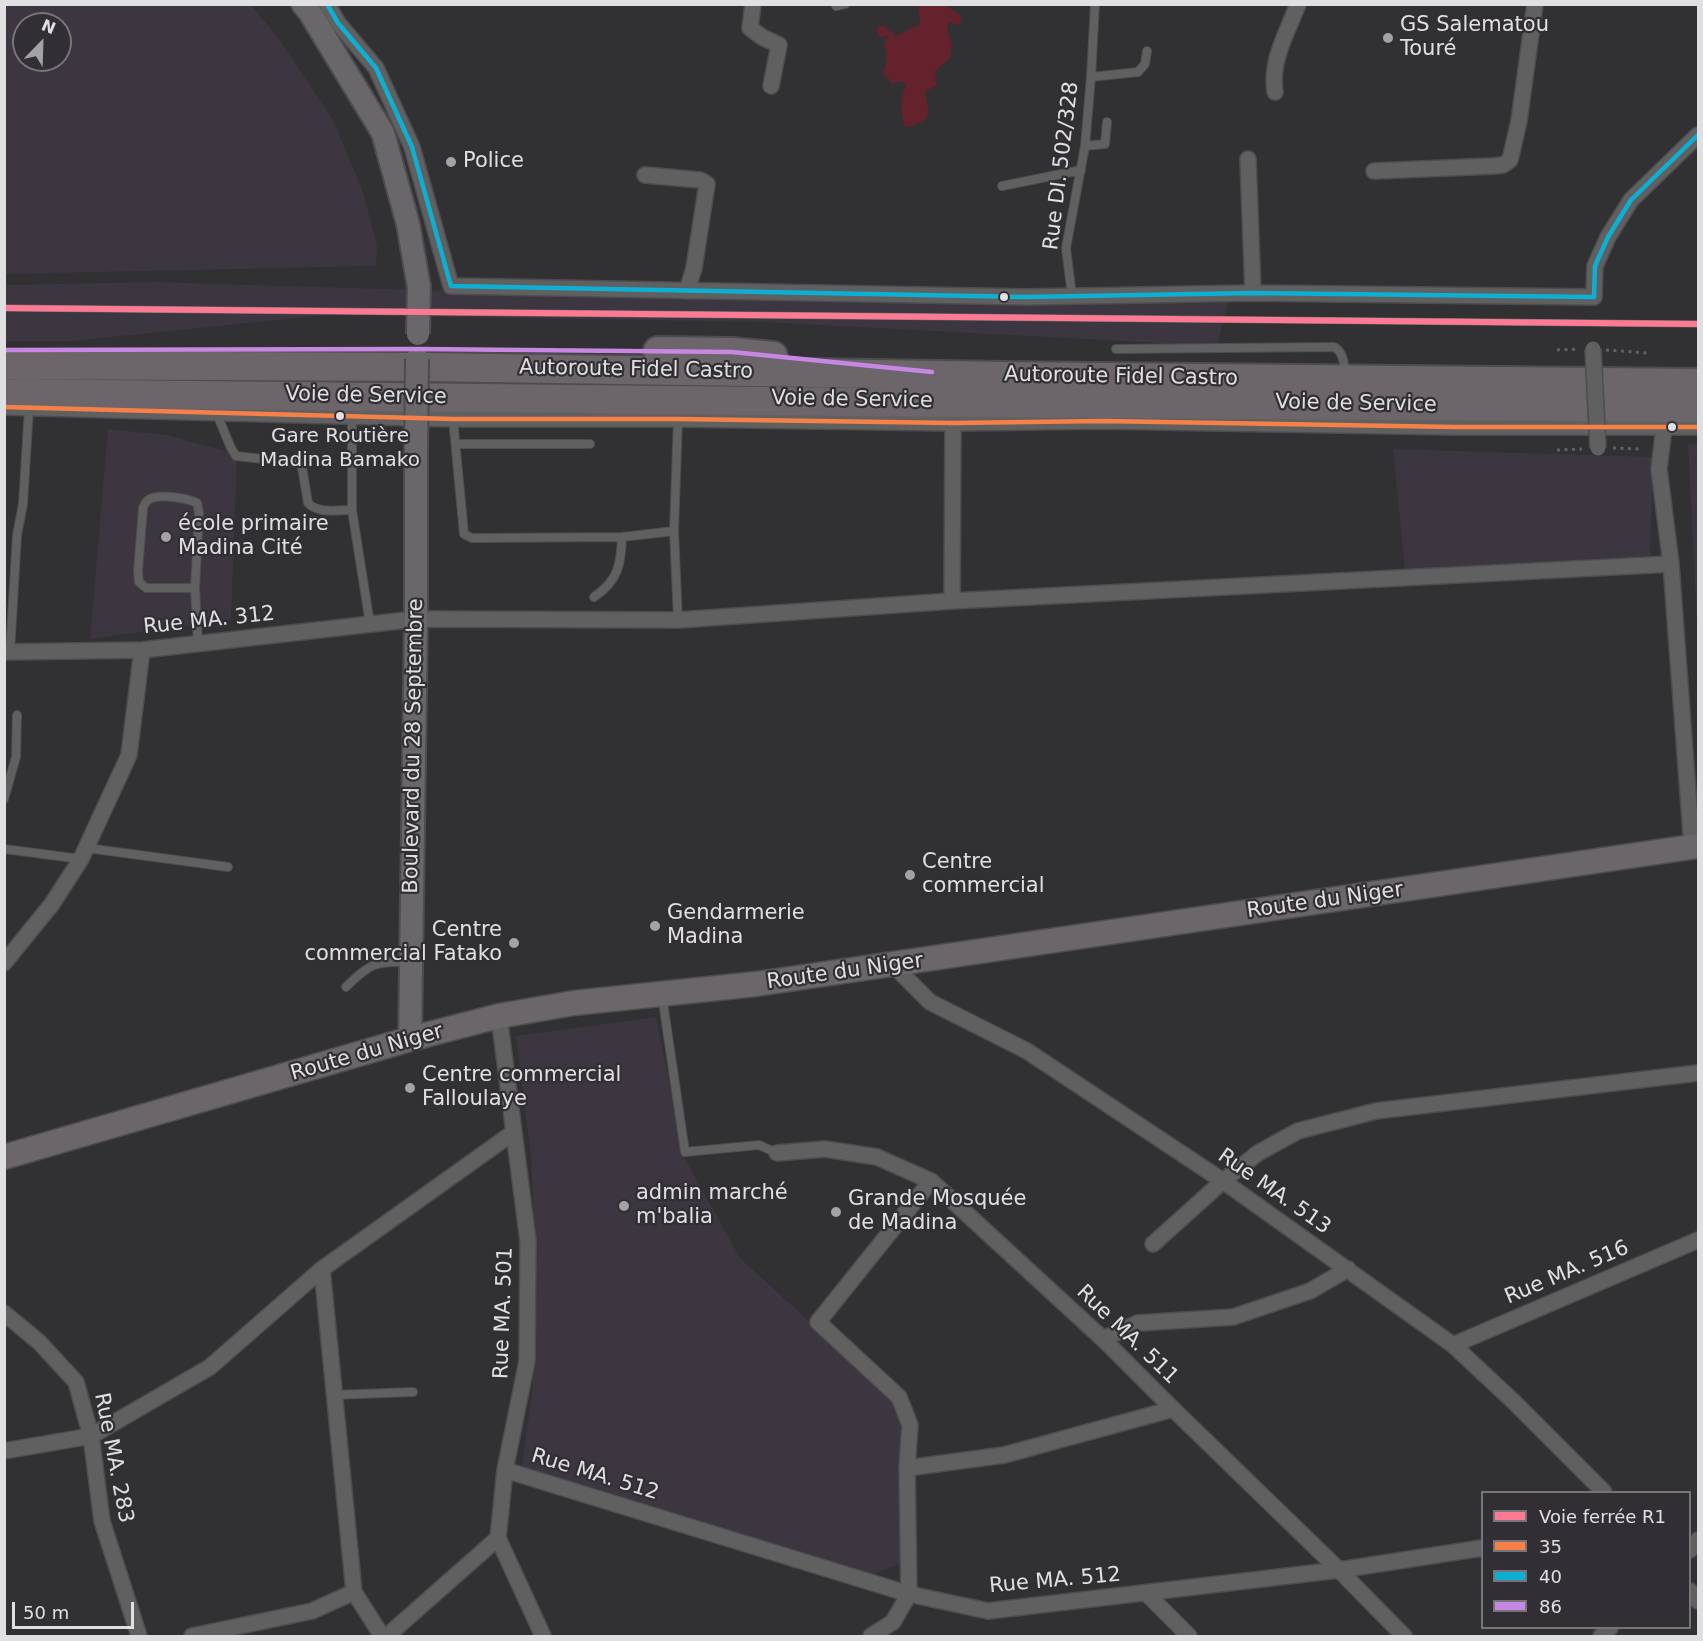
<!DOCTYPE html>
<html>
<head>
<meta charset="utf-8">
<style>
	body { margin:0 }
	#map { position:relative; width:1703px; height:1641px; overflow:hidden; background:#313032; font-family:"DejaVu Sans",sans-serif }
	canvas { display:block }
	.frame { position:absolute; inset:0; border:6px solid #e0dfe2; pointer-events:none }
	.legend { position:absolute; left:1481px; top:1491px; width:210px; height:138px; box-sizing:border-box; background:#312f33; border:2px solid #777579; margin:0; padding:8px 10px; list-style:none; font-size:18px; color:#e0dfe2 }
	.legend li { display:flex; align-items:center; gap:12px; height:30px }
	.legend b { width:30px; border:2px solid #777579 }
	.north { position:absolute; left:12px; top:12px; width:60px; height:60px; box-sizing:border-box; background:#312f33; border:2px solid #777579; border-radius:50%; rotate:23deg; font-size:16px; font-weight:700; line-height:24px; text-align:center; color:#e0dfe2 }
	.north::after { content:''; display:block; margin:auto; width:21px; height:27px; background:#a3a2a4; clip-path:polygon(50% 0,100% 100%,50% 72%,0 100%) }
	.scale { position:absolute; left:12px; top:1602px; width:122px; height:27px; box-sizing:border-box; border:3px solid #e0dfe2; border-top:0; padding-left:8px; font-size:18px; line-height:21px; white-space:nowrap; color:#e0dfe2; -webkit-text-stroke:4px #312f33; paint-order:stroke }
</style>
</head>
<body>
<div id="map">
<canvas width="1703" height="1641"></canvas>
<div class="frame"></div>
<ul class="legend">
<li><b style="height:8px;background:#fe7a93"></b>Voie ferrée R1</li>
<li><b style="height:8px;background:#f78048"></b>35</li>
<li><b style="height:8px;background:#0dafd3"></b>40</li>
<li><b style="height:8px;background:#c787e3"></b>86</li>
</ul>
<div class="north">N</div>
<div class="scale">50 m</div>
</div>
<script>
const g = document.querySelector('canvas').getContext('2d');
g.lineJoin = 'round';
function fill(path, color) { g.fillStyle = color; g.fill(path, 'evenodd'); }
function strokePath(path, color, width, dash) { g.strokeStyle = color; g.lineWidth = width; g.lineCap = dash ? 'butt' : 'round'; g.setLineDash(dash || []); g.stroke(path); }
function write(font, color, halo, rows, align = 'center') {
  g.font = font + ' "DejaVu Sans",sans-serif'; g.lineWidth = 4.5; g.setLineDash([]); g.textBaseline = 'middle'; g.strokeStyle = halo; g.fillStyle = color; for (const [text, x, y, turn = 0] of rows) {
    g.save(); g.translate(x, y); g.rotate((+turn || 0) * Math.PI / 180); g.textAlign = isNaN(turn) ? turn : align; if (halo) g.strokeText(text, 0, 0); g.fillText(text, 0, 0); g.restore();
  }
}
const built = new Path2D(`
	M4,5H251L279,39L333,120L362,189L377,245L376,266L5,274ZM24,24H60V60H24Z
	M155,282L519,293L1228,302L1217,346L762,322L327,315L72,341H5L4,285Z
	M108,429L166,435L237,454L231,620L90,639Z
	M1688,444H1698V645Z
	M1393,449L1653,457L1650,556L1405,570Z
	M656,1017L685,1159L740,1258L900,1405L901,1563L859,1580L521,1472L532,1394L537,1296L531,1157L516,1036Z`);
const green = new Path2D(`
	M918,5H948V7L961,16L960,25L949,22L947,29L952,44L950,58L935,71L937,85L925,92L929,114C922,123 916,127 904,126C901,113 899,98 906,86L902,81L892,83L883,74L887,59L884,43L889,36L880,37L877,31L878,26H884L896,36L920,24Z`);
const path = new Path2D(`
	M1557,350L1579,349
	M1606,350L1648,353
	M1613,448L1640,449
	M1557,450L1582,449`);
const lane = new Path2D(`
	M836,6L845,4
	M1091,77L1138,72L1145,64L1147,51
	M1085,146L1105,144L1107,122
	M1002,186L1081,170
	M1072,296L1066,248L1085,146L1091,77L1095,4
	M1116,349L1334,347C1344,352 1343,363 1346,373
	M216,412L231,448L236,456L298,463L302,467L308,503C318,514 338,510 352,510
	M352,417V510L370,624
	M453,419L464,534L472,538H482L622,537L674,531
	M678,419L674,531L678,620
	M456,444H590
	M195,588H146L139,582L138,571L143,508C143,507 147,500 148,500C158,493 187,498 197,503L199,513L195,588L198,644
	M594,597C618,581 621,565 622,537
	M10,652L17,535L23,504L29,408
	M4,799L16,757L17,715
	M87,848L228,867
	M4,849L81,859
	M346,987C370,963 376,961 410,962
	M662,995L685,1152L759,1145L777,1153
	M333,1395L413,1392`);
const street = new Path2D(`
	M327,4L338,23L376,68L412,147L451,286L1026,297L1253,293L1594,297L1595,266L1608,237L1631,200L1698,135
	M753,4L750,28L762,37L779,45L771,86
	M1275,92C1270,61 1287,33 1298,4
	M1248,159L1253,293
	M1374,171L1493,166L1503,165L1510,160L1519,121L1535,4
	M645,175L700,180L707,184L694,268L687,291
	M4,407L453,419H678L953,423L1103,421L1455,427H1698
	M1664,427L1659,469L1671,564L1692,847
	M952,601L953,423
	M4,652L142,650L416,619L678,620L952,601L1671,564
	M4,963L52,904L81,859L129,755L142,650
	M893,965L930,1002L1027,1051L1223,1181L1453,1345L1514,1402L1604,1492
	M499,1016L528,1241L527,1361L505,1470L498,1538L543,1636
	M777,1153L825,1149L877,1157L931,1181L1103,1339L1173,1409L1339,1570L1404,1636
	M1153,1244L1223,1181L1258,1153L1298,1131L1376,1111L1698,1073
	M322,1269L354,1592L382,1636
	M4,1313L39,1342L76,1382L91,1436L102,1521L139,1636
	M1103,1339L1138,1323L1233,1317L1310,1291L1348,1269
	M1453,1345L1698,1240
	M4,1451L91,1436L210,1367L322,1269L514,1132
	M907,1468L1004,1455L1173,1409
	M505,1470L909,1594L988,1611L1339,1570L1482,1548
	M1690,1550L1698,1540
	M1690,1591L1698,1601
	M1147,1594L1189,1636
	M192,1636L312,1611L354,1592
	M387,1636L498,1538
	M871,1636L893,1622L909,1594L907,1468L910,1425L899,1397L818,1322L931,1181
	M1601,1636L1610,1628`);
const secondary = new Path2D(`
	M303,4L309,11L383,133L408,224L419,287
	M410,1039L416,619V452`);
const primary = new Path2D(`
	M4,1157L410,1039L499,1016L574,1003L756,984L1698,846`);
const highway = new Path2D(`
	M658,351L732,352L773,356
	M4,365L425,367L1006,376L1698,383
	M4,393L956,403L1698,408`);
const rail = new Path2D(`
	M4,308L1698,324`);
const streetBridge = new Path2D(`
	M1593,349L1598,448`);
const secondaryBridge = new Path2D(`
	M418,334L419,287
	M416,452L417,359`);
const bus1 = new Path2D(`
	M4,407L453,419H678L953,423L1103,421L1455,427H1698`);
const bus2 = new Path2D(`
	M327,4L338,23L376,68L412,147L451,286L1026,297L1253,293L1594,297L1595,266L1608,237L1631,200L1698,135`);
const bus3 = new Path2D(`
	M4,350L418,349L732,352L932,372`);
const rail1 = new Path2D(`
	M4,308L1698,324`);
const markers = [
	[1388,38,6,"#a3a2a4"],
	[451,162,6,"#a3a2a4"],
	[1004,297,5,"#e0dfe2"],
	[340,416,5,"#e0dfe2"],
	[1672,427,5,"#e0dfe2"],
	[166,537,6,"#a3a2a4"],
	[910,875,6,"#a3a2a4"],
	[655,926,6,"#a3a2a4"],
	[514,943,6,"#a3a2a4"],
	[410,1088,6,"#a3a2a4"],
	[624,1206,6,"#a3a2a4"],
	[836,1212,6,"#a3a2a4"]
];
const busNames = [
	["Gare Routière",340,437],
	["Madina Bamako",340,461]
];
const poiNames = [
	["GS Salematou",1400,26],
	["Touré",1400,50],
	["Police",463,162],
	["école primaire",178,525],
	["Madina Cité",178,549],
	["Centre",922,863],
	["commercial",922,887],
	["Gendarmerie",667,914],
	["Madina",667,938],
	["Centre",502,931,"right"],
	["commercial Fatako",502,955,"right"],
	["Centre commercial",422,1076],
	["Falloulaye",422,1100],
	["admin marché",636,1194],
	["m'balia",636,1218],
	["Grande Mosquée",848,1200],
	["de Madina",848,1224]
];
const streetNames = [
	["Rue DI. 502/328",1062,166,-83],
	["Autoroute Fidel Castro",636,370,1],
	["Autoroute Fidel Castro",1121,377,1],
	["Voie de Service",366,396,1],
	["Voie de Service",852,400,1],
	["Voie de Service",1356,404,1],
	["Rue MA. 312",209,621,-6],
	["Boulevard du 28 Septembre",414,746,-89],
	["Route du Niger",1325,901,-8],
	["Route du Niger",845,972,-8],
	["Route du Niger",367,1053,-16],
	["Rue MA. 513",1274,1192,35],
	["Rue MA. 516",1567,1273,-23],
	["Rue MA. 501",504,1313,-88],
	["Rue MA. 511",1127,1335,44],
	["Rue MA. 283",113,1458,79],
	["Rue MA. 512",595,1475,17],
	["Rue MA. 512",1055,1581,-5]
];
fill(built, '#3b363f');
fill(green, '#64232c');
strokePath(lane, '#4d4c4f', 10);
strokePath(street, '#4d4c4f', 18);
strokePath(secondary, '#4d4c4f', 26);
strokePath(primary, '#4d4c4f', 27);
strokePath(highway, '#4d4c4f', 32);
strokePath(path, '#616062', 3, [3, 4.5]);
strokePath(lane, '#616061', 8);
strokePath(street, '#616061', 15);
strokePath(secondary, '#6a676a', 22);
strokePath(primary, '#6b6669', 24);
strokePath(highway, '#6c666a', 28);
strokePath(rail, '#6f6e6f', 7);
strokePath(rail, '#312f33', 4.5, [14]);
strokePath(streetBridge, '#4d4c4f', 18, []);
strokePath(secondaryBridge, '#4d4c4f', 26, []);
strokePath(streetBridge, '#616061', 15);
strokePath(secondaryBridge, '#6a676a', 22);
strokePath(bus1, '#f78048', 4.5);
strokePath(bus2, '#0dafd3', 4.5);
strokePath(bus3, '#c787e3', 4.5);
strokePath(rail1, '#fe7a93', 6);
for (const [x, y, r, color] of markers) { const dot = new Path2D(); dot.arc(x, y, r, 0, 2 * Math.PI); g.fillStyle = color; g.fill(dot); strokePath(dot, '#312f33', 2); }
write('20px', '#e0dfe2', '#312f33', busNames);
write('21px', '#e0dfe2', '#312f33', poiNames, 'left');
write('21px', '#e0dfe2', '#312f33', streetNames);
</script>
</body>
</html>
